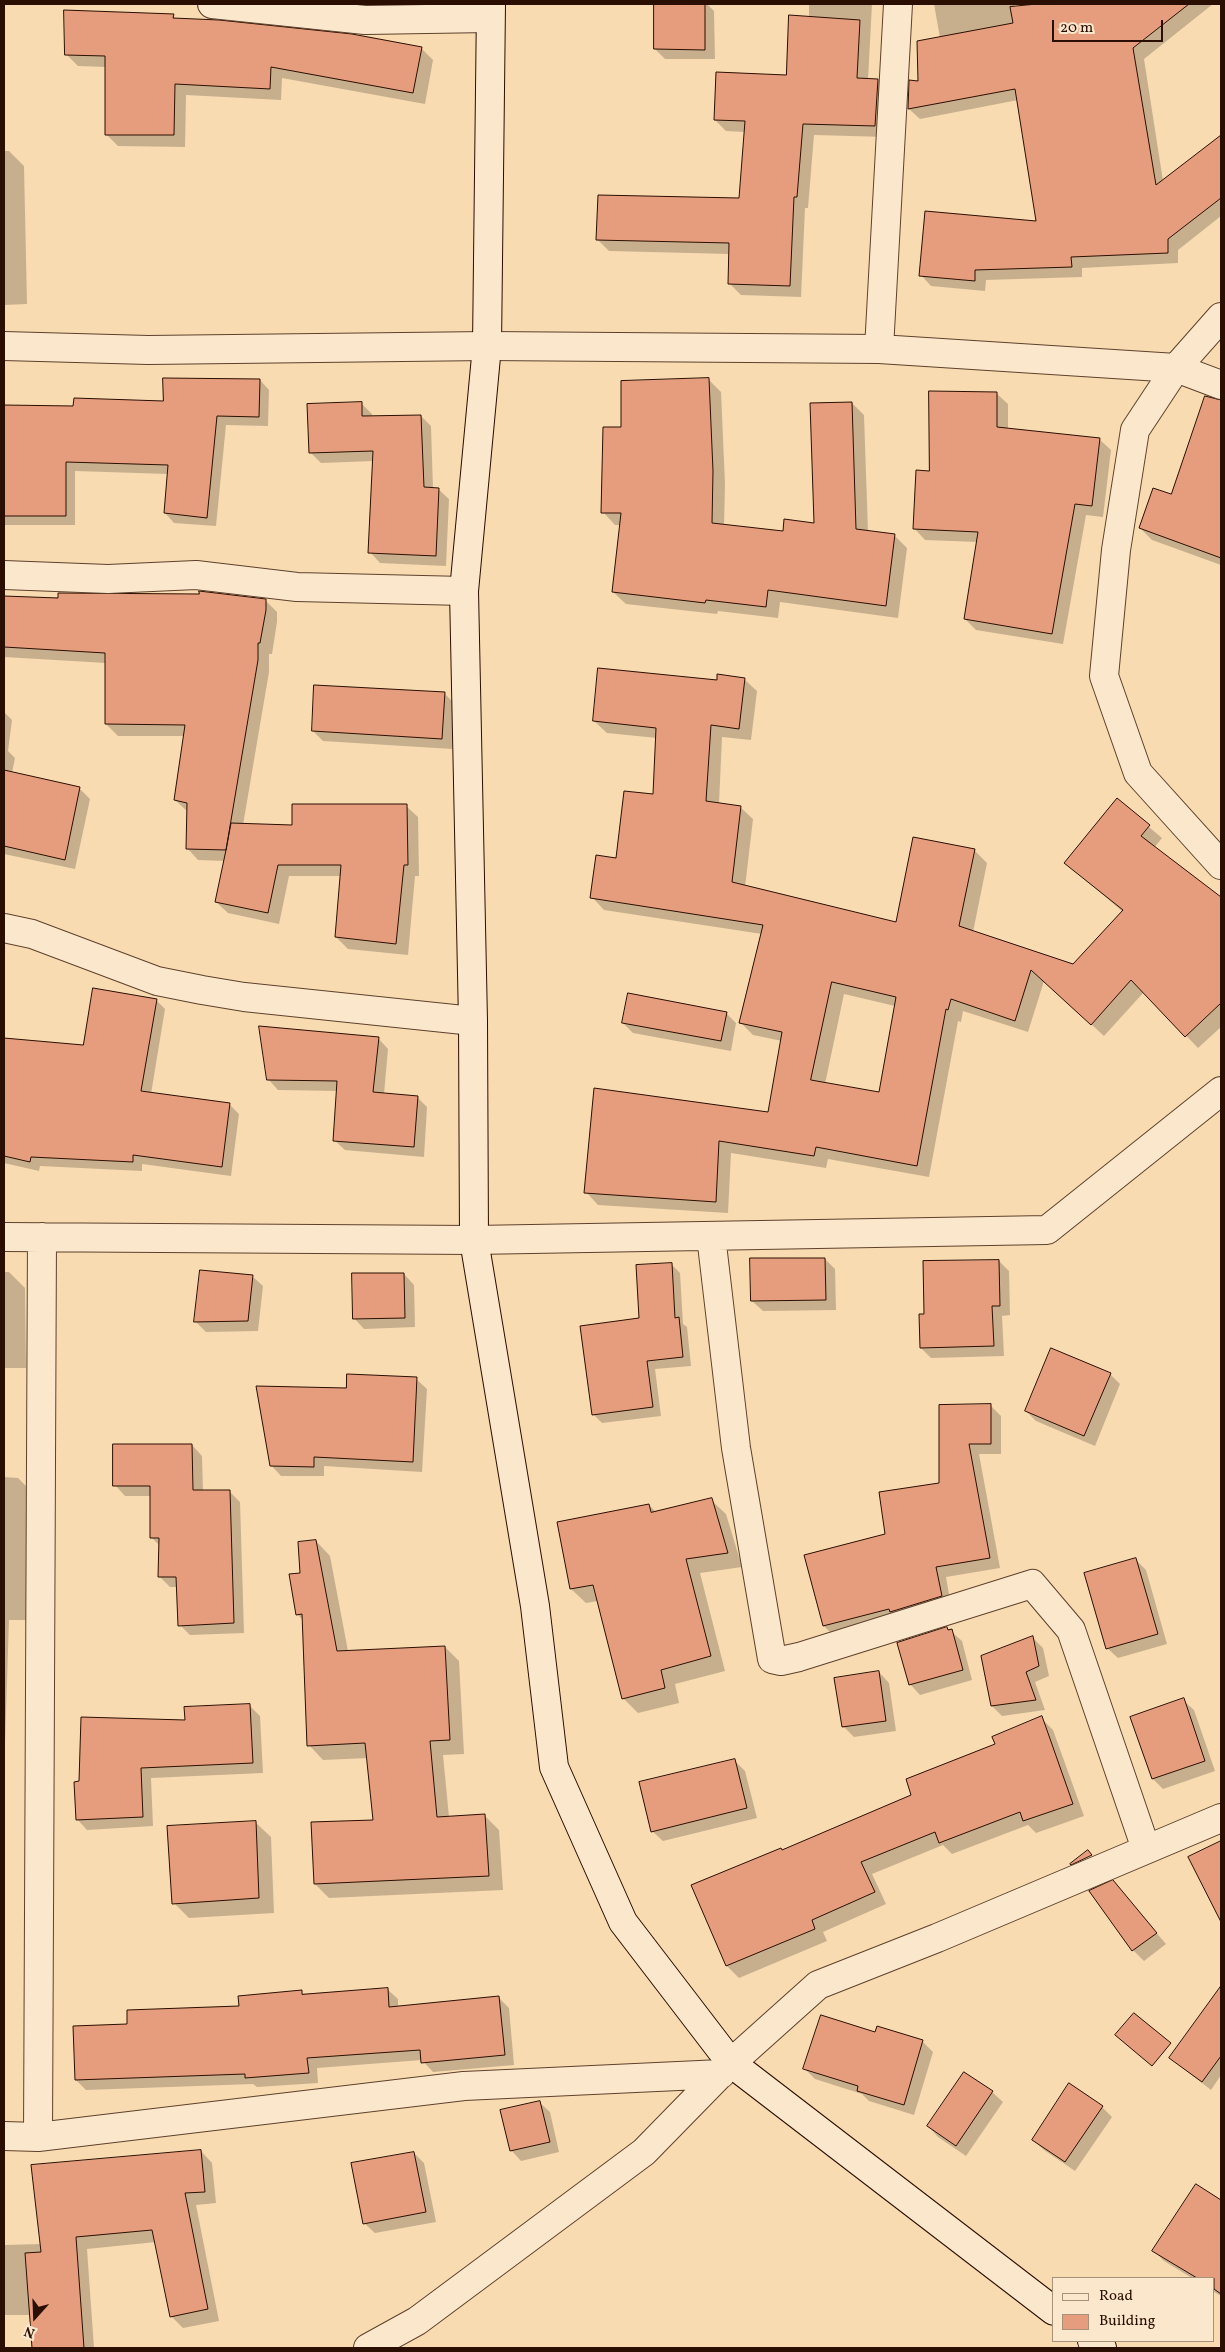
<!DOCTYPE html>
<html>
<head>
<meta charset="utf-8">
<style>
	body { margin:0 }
	#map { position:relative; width:1225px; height:2352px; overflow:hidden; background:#f9dbb1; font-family:Vollkorn,serif }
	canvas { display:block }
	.frame { position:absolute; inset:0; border:5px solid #2a0e00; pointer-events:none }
	.legend { position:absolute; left:1052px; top:2277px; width:162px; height:65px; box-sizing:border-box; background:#fbe8cc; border:1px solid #a7917a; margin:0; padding:6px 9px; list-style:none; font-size:15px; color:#2a0e00 }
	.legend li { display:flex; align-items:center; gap:10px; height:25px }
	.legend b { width:25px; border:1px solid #a7917a }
	.north { position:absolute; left:10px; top:2292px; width:50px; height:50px; -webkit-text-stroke:4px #fbe8cc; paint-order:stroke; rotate:200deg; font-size:14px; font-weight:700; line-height:20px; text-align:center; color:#2a0e00 }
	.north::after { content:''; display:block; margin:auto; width:18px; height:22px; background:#2a0e00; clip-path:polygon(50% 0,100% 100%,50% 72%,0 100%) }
	.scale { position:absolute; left:1052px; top:20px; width:111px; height:22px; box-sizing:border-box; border:2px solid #2a0e00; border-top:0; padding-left:6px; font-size:15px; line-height:18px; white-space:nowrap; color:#2a0e00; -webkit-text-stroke:4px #fbe8cc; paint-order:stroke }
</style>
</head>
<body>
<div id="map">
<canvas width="1225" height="2352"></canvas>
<div class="frame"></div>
<ul class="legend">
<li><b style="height:6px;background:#fbe8cc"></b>Road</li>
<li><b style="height:14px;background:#e69d7d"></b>Building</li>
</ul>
<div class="north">N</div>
<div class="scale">20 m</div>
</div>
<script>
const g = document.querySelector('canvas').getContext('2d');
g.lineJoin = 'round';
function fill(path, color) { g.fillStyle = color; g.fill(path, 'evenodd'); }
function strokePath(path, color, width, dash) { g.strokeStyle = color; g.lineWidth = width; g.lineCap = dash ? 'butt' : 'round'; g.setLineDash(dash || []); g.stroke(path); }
const shadow = new Path2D(`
	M655,4H707L714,11L715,59H665L655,49Z
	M809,4H872L868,80H878L889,92L886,137L814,135L808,208H805L801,297L741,295L729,283L730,254L609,251L597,239L740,199L745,132L726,131L715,120L788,76L809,18Z
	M934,4H1014L1015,8L1047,4H1213L1144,59L1163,181L1221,137V216L1178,250V263L1082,268V277L986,280L985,291L931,286L921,275L1037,222L1018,100L920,119L909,109L911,82H919L940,38Z
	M173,16L177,20L421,48L433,60L425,104L282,78L281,100L186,95L185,147L118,146L106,134V67L78,66L66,54Z
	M4,151H9L24,166L27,304L4,305Z
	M708,379L721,392L725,484L724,526L784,533L816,525L852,403L864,415L868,532L894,535L907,548L898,618L780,602L778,618L718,611L717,614L626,604L613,592L621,525H615L603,512L622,428Z
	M260,380L269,390L268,426L226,425L216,526L174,523L165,513L168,474L75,471V525H4V407H74L164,402Z
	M996,393L1008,404V429L1099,439L1111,450L1103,517L1086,515L1063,644L976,630L965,619L978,542L925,540L914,528L930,472Z
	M1204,402L1221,408V565L1152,540L1140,528L1172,496Z
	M361,403L372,414V417L421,416L431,426L433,489H438L449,499L446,566L380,563L370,552L374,461L321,463L310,452Z
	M4,597L265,600L277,612V622L272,654H269V672L243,825L293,826L406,806L418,817L419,876H415L408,955L348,949L336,937L342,876H289L279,924L228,913L216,902L225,861L198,860L187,848L188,812L175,800L184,736H118L106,724V663L4,657Z
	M744,679L757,691L751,740L722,737L719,804L740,807L753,819L745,887L897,923L974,850L987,863L973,932L1074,966L1123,912L1066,863L1117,800L1162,838L1154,848L1221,899V1027L1198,1048L1144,992L1104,1036L1044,981L1028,1032L963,1011L961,1022L958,1021L929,1177L828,1159L826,1168L731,1153L728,1213L598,1205L586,1192L769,1113L782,1041L753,1035L741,1023L762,934L604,910L592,897L654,796L657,738L607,733L594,721L718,681ZM844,994L895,1006L880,1093L825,1084Z
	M444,693L455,704L452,749L323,741L313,731Z
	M4,712L12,720L8,751L15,758L12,773L79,788L90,799L75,869L4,854Z
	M156,1000L165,1009L151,1094L229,1104L239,1114L231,1176L142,1164V1171L40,1166L39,1171L4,1163V1039L84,1046Z
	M726,1013L736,1023L731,1051L633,1033L623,1023Z
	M378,1038L388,1049L384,1094L417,1097L427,1107L424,1157L345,1150L334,1140L338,1091L278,1090L268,1079Z
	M825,1259L835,1269L836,1310L763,1311L752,1301Z
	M999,1261L1009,1271L1010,1315L1002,1316L1004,1356L931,1358L921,1348L925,1315Z
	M672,1265L680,1273L683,1324L687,1327L691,1366L655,1369L661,1416L602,1423L593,1414L641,1319Z
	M4,1272H9L25,1288L26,1368H4Z
	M404,1274L414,1285L415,1327L364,1329L354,1318Z
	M252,1276L263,1286L258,1331L206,1332L196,1322Z
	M1110,1374L1120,1384L1095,1446L1036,1421L1026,1411Z
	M416,1379L427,1389L422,1472L324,1466V1476H281L271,1465L347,1389Z
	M990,1405L1001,1416V1454H979L1000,1568L946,1577L951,1606L834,1636L824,1626L805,1556L886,1535L940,1484Z
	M192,1445L202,1456L203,1491H229L240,1502L244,1633L190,1635L180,1625L178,1587H170L160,1577V1546L151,1537V1496H125L115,1485Z
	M4,1477L18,1478L31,1491L27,1620H9L4,1776Z
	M711,1500L726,1514L742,1567L700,1573L725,1671L675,1684L679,1703L638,1713L623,1698L598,1601L586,1603L571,1589L649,1505L656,1512Z
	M316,1541L330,1556L348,1651L445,1647L459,1661L464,1754L443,1755L449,1817L485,1816L499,1830L503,1890L329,1898L315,1884L374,1821L368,1758L323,1760L309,1745L303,1620L297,1614L301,1574Z
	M1136,1560L1146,1570L1167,1644L1118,1658L1107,1648Z
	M947,1628L962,1641L972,1680L920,1695L910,1684Z
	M1033,1638L1043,1648L1049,1676L1035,1682L1045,1710L1002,1716L992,1706Z
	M879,1672L889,1683L896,1731L854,1737L843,1726Z
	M1183,1700L1194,1710L1215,1771L1163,1789L1153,1779L1132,1717Z
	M249,1705L260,1716L263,1773L151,1778L153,1826L87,1830L77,1819L80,1782L186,1722Z
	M1041,1718L1053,1730L1084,1816L1036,1833L1028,1825L952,1854L943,1845L872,1874L886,1904L823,1932L827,1941L739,1978L727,1966L782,1851L913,1795Z
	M734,1760L745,1771L757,1818L663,1841L652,1831Z
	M255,1822L271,1837L274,1913L189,1918L174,1903Z
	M1218,1844L1221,1848V1920L1190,1858Z
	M1113,1882L1166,1944L1144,1961L1133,1950L1091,1891Z
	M387,1989L398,1999V2007L499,1998L509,2008L514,2065L433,2072L422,2060L317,2068L318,2083L257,2087L253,2084L86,2090L76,2080L128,2026L240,2007L301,1992L304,1995Z
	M1221,1998V2075L1211,2090L1170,2058L1208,2006Z
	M877,2028L923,2042L933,2052L914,2115L869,2101L862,2094L815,2079L805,2069L876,2034Z
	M964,2073L992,2092L1003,2102L966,2156L938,2137L928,2126Z
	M539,2102L550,2112L559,2152L521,2161L511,2150Z
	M1102,2107L1112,2117L1075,2171L1044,2150L1033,2140Z
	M201,2151L212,2163L216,2203L196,2205L219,2321L183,2328L171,2316L156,2242L87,2249L94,2348H33L30,2315H4V2245L42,2244Z
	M414,2153L424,2163L436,2222L375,2233L364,2223Z
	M1196,2186L1221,2202V2296L1214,2292V2278H1192L1164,2261L1154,2251Z`);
const building = new Path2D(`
	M654,4H705V50L654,49Z
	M1037,4H1189L1133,48L1156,185L1221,135V198L1168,239V253L1071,257L1072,267L975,270V281L919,276L925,211L1036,221L1015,89L908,109L909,80L918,81L917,41L1013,23L1010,7Z
	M64,10L174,14L173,18L219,20L352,34L422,47L413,93L271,67L270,89L175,84L174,135H105V56L65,55Z
	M789,15L860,20L857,78L878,79L875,126L803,124L797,197H794L790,286L728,284L729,243L596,240L598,195L739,198L745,121L714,120L716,72L786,75Z
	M163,378L260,379L259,417L217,416L207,518L164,513L168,465L66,462V516H4V405L73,406L74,398L163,401Z
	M709,378L713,471L712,523L783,531L784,519L814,523L810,403L852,402L856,529L895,534L886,606L768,590L766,607L706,600L705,603L612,592L621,513H601L603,427H621V381Z
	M929,391L997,392V427L1100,438L1092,506L1075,504L1052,634L964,619L978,532L913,529L916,470L929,471Z
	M1205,396L1221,400V558L1139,528L1153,488L1171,494Z
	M362,402V416L421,415L424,487L439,488L436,556L368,553L373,451L309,453L307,404Z
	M199,591L266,599V610L260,643H258V660L226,850L231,823L292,825V804H407L408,865H404L396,944L335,937L341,865H278L268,913L215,902L226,850L186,849L187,803L174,800L185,725L105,724V653L4,647V596L58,598V593L199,594Z
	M598,668L717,680V674L745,678L739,729L711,725L706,801L741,806L732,882L896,922L913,837L975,849L959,926L1073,964L1123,910L1064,863L1117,798L1150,825L1141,836L1221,897V1003L1185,1037L1131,980L1091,1025L1031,970L1015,1021L951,999L948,1010L946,1009L917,1166L816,1147L814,1156L719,1141L716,1202L584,1193L594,1088L768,1112L782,1032L739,1023L763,925L590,898L596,855L616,858L624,791L653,794L656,728L593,721ZM832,982L896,997L879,1092L811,1080Z
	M314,685L445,692L442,739L312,731Z
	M4,770L80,787L65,860L4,846Z
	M93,988L157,999L141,1091L230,1103L222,1167L133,1155V1162L31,1157L30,1162L4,1156V1038L83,1045Z
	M628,993L727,1012L721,1041L622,1023Z
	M259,1026L379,1037L373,1092L418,1096L414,1147L333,1141L337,1081L267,1080Z
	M750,1258H825L826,1300L751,1301Z
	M999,1260L1000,1306H992L994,1346L920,1348L919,1314H924L923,1261Z
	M672,1263L675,1318L679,1317L683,1357L647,1361L653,1407L592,1415L580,1326L639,1318L636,1265Z
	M200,1270L253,1275L248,1321L194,1322Z
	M352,1273H404L405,1318L353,1319Z
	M1051,1348L1111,1373L1084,1436L1025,1411Z
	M347,1374L417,1377L413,1462L314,1457V1467L270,1466L256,1386L346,1388Z
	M991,1404V1444H969L990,1558L936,1567L942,1596L890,1612L889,1609L823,1626L804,1555L885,1534L879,1492L939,1483V1405Z
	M113,1444H192L193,1490H230L234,1623L178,1626L176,1577H158L159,1538H150V1486H113Z
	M712,1498L728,1553L686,1559L711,1656L661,1670L665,1688L622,1699L593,1585L570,1589L557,1522L649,1504L651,1512Z
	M316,1540L337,1651L445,1646L450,1740L430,1741L437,1817L485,1814L489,1876L314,1884L311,1822L373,1820L365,1743L307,1746L302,1614L296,1615L289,1574L300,1573L298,1542Z
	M1136,1558L1158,1634L1106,1649L1084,1573Z
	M947,1627L948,1630L952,1629L963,1670L909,1685L897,1643Z
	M1033,1636L1039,1666L1026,1672L1036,1700L991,1706L981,1656Z
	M879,1671L886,1721L842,1727L834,1678Z
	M1184,1698L1205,1761L1152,1779L1130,1717Z
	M250,1704L253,1763L141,1768L143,1817L76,1820L74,1782L79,1781L81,1717L185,1720L184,1707Z
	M1042,1716L1073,1804L1023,1821L1020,1812L939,1843L935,1832L861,1862L875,1892L812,1920L815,1929L726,1966L691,1885L781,1848L782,1850L911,1795L906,1779L995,1744L992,1737Z
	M735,1759L747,1808L651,1832L639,1782Z
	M256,1821L259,1898L172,1904L167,1826Z
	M1221,1841V1922L1188,1857Z
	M1088,1850L1092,1855L1071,1865L1070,1864Z
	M1113,1880L1157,1933L1132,1951L1089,1891Z
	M1221,1986V2056L1202,2082L1169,2058Z
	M388,1988L389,2007L499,1996L505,2055L421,2063L420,2050L307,2058L309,2073L245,2078V2074L75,2080L73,2026L127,2024V2010L239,2006L238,1996L302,1990V1994Z
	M1134,2013L1171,2043L1152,2066L1115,2035Z
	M821,2015L875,2032L877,2026L923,2040L904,2105L857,2091L858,2086L803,2069Z
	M964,2072L993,2091L956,2146L927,2126Z
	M1069,2083L1103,2106L1065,2162L1032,2140Z
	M540,2101L550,2142L510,2151L500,2110Z
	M201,2150L205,2192L185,2193L208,2309L170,2317L152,2230L76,2237L84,2348H32L25,2253L41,2252L31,2165Z
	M414,2152L426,2212L363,2224L351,2163Z
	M1196,2184L1221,2200V2294L1214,2289V2278H1197L1152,2251Z`);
const street = new Path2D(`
	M212,4L365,20L490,18
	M1221,317L1176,368L1135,430L1116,550L1104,676L1138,773L1221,865
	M4,346L148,350L487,346L879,349L1176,368L1221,385
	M879,349L898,4
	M4,575L108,579L196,575L297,587L464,591
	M4,928L32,934L157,981L202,990L244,997L473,1021
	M711,1236L736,1448L772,1659L781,1661L799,1657L1032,1584L1071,1630L1146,1849
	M4,1237L474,1240L1047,1230L1221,1091
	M4,2136L38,2137L464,2086L721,2074
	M38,2137L42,1237
	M368,2348L417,2321L644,2152L731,2063L818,1985L937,1938L1221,1818`);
const secondary = new Path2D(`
	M491,4L487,346L464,591L473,1021L474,1240L535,1606L554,1767L623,1922L731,2063L1054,2311
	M1092,2341L1102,2348`);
fill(shadow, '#0003');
fill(building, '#e69d7d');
strokePath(building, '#2a0e00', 1);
strokePath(street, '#5e412c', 30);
strokePath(secondary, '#2a0e00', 30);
strokePath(street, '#fbe8cc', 28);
strokePath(secondary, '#fbe8cc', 28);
</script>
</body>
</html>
